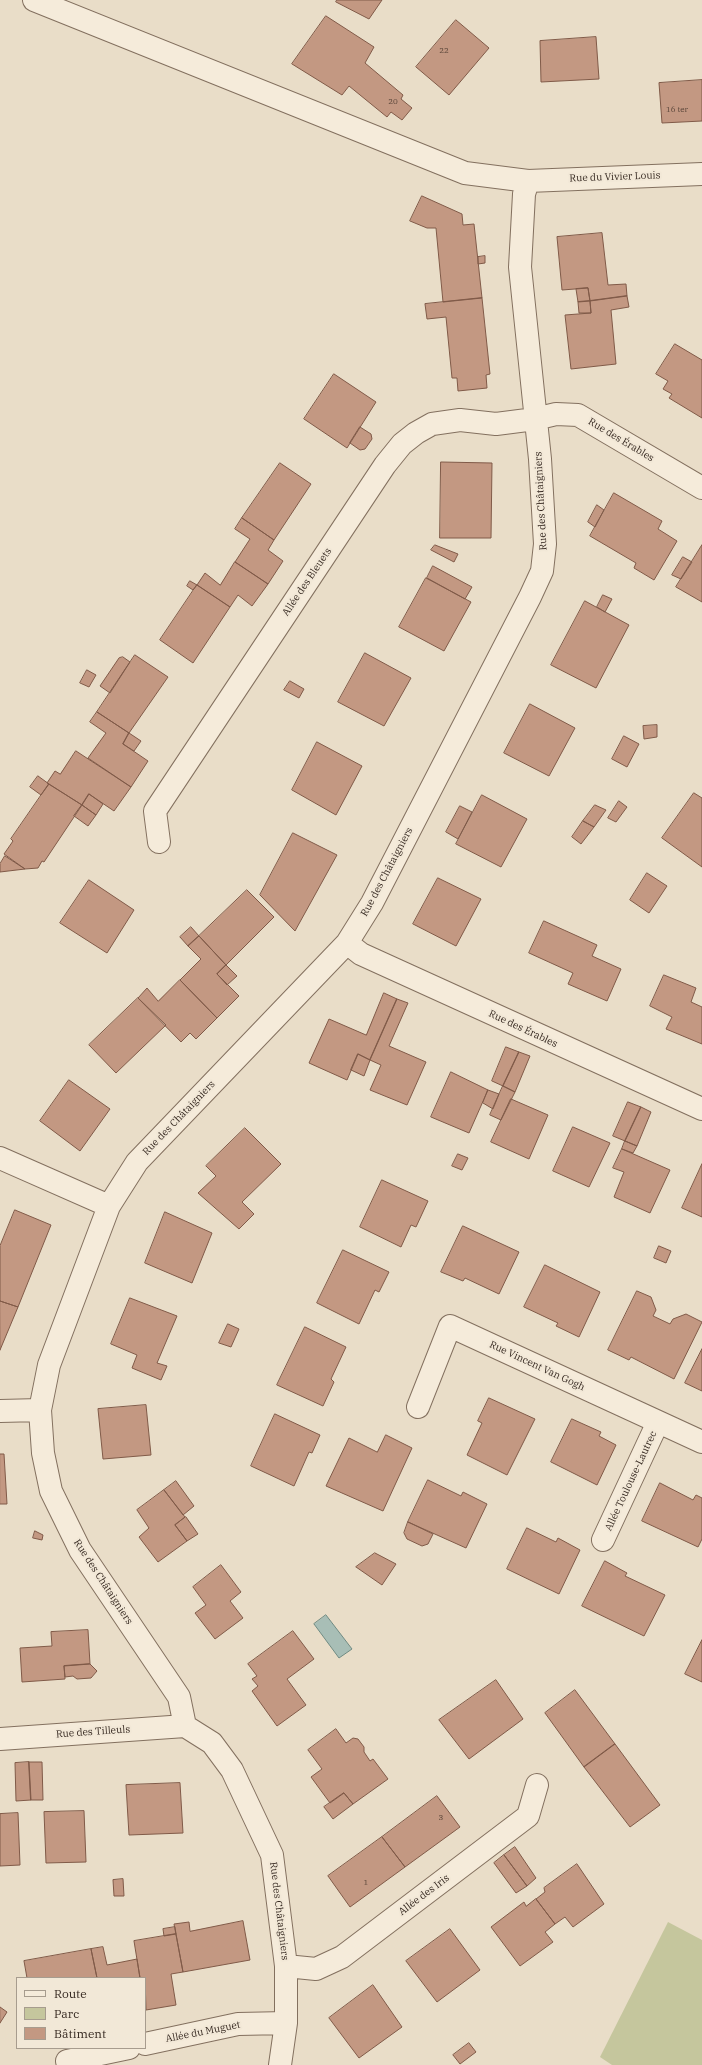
<!DOCTYPE html>
<html>
<head>
<meta charset="utf-8">
<style>
	body { margin:0 }
	#map { position:relative; width:702px; height:2065px; overflow:hidden; background:#e9ddc8; font-family:"IBM Plex Serif",serif }
	canvas { display:block }
	.legend { position:absolute; left:16px; top:1977px; width:130px; height:72px; box-sizing:border-box; background:#f2e8d7; border:1px solid #a79c8e; margin:0; padding:5px 7px; list-style:none; font-size:12px; color:#362921 }
	.legend li { display:flex; align-items:center; gap:8px; height:20px }
	.legend b { width:20px; border:1px solid #a79c8e }
</style>
</head>
<body>
<div id="map">
<canvas width="702" height="2065"></canvas>
<ul class="legend">
<li><b style="height:5px;background:#f5ebda"></b>Route</li>
<li><b style="height:11px;background:#c5c69d"></b>Parc</li>
<li><b style="height:11px;background:#c39882"></b>Bâtiment</li>
</ul>
</div>
<script>
const g = document.querySelector('canvas').getContext('2d');
g.lineJoin = 'round';
function fill(path, color) { g.fillStyle = color; g.fill(path, 'evenodd'); }
function strokePath(path, color, width, dash) { g.strokeStyle = color; g.lineWidth = width; g.lineCap = dash ? 'butt' : 'round'; g.setLineDash(dash || []); g.stroke(path); }
function write(font, color, halo, rows, align = 'center') {
  g.font = font + ' "IBM Plex Serif",serif'; g.lineWidth = 4; g.setLineDash([]); g.textBaseline = 'middle'; g.strokeStyle = halo; g.fillStyle = color; for (const [text, x, y, turn = 0] of rows) {
    g.save(); g.translate(x, y); g.rotate((+turn || 0) * Math.PI / 180); g.textAlign = isNaN(turn) ? turn : align; if (halo) g.strokeText(text, 0, 0); g.fillText(text, 0, 0); g.restore();
  }
}
const green = new Path2D(`
	M668,1922L702,1940V2065H612L600,2057Z`);
const water = new Path2D(`
	M326,1615L352,1649L339,1658L314,1624Z`);
const building = new Path2D(`
	M337,0H382L369,19L336,2Z
	M326,16L374,47L365,63L403,95L401,99L412,108L402,120L391,112L387,117L349,86L342,95L292,64Z
	M456,20L489,48L449,95L416,67Z
	M596,37L599,79L541,82L540,41Z
	M702,80V121L662,123L659,83Z
	M422,196L462,214L463,225L474,224L482,298L443,302L436,228H427L410,221Z
	M602,233L608,285L626,284L627,296L590,301L588,288L562,290L557,237Z
	M485,256V263L478,264V257Z
	M588,288L590,301L578,302L576,289Z
	M627,296L629,307L611,310L616,364L571,369L565,315L591,313L590,301Z
	M482,298L490,374L486,375L487,388L458,391L457,378H452L446,317L427,319L425,304Z
	M590,301L591,313H579L578,302Z
	M675,344L702,360V418L669,398L672,394L663,389L668,381L656,374Z
	M334,374L376,402L347,448L304,419Z
	M360,427L371,434L372,439L365,449L360,450L350,443Z
	M441,462L492,463L491,538H440Z
	M280,463L311,484L274,540L242,518Z
	M614,493L662,521L658,529L677,541L654,580L634,568L636,563L590,536Z
	M597,505L604,510L595,527L588,522Z
	M242,518L274,540L268,550L283,561L268,584L235,562L250,539L235,529Z
	M435,545L458,554L454,562L431,550Z
	M702,545V602L676,587Z
	M683,557L692,562L681,579L672,575Z
	M235,562L268,584L252,606L238,595L230,607L197,585L205,573L220,585Z
	M433,566L472,587L465,599L427,578Z
	M426,578L471,602L444,651L399,627Z
	M190,581L197,585L193,590L187,586Z
	M197,585L230,607L193,663L160,640Z
	M603,595L612,599L605,612L597,607Z
	M585,601L629,625L596,688L551,665Z
	M365,653L411,678L384,726L338,702Z
	M135,655L168,677L129,733L97,712Z
	M123,657L130,662L110,693L100,686L119,658Z
	M87,670L96,675L89,687L80,683Z
	M290,681L304,689L299,698L284,690Z
	M530,704L575,728L549,776L504,753Z
	M97,712L129,733L123,744L148,761L131,787L88,758L106,733L90,722Z
	M657,725V737L644,739L643,726Z
	M129,733L141,741L134,751L123,744Z
	M624,736L639,744L627,767L612,759Z
	M317,742L362,766L336,815L292,790Z
	M76,751L131,787L114,811L89,794L82,805L47,783L55,771L60,774Z
	M38,776L49,784L41,795L30,787Z
	M49,784L82,805L44,862L42,861L38,868L25,869L4,854L13,841L11,839Z
	M694,793L702,798V867L662,838Z
	M89,794L103,804L96,815L82,805Z
	M482,795L527,819L501,867L456,844Z
	M619,801L627,807L616,822L608,818Z
	M82,805L96,815L88,826L74,816Z
	M595,805L606,810L594,827L583,821Z
	M460,806L472,812L458,839L446,832Z
	M583,821L594,827L581,844L572,837Z
	M293,833L337,855L295,931L260,895Z
	M5,856L25,869L0,872V864Z
	M647,873L667,886L649,913L630,900Z
	M438,878L481,899L456,946L413,924Z
	M89,880L134,910L107,953L60,923Z
	M247,890L274,917L226,965L199,936Z
	M544,921L597,945L592,956L621,969L607,1001L568,984L573,973L529,953Z
	M191,927L199,936L188,946L180,937Z
	M199,936L226,965L217,974L239,996L217,1018L180,980L201,959L188,946Z
	M226,965L237,976L227,985L217,974Z
	M664,975L696,988L691,1002L702,1007V1044L666,1029L672,1017L650,1006Z
	M180,980L217,1018L196,1039L190,1033L181,1042L138,998L147,988L158,1001Z
	M384,993L397,999L370,1060L358,1054L347,1080L309,1063L329,1019L366,1035Z
	M138,998L166,1025L116,1073L89,1045Z
	M397,999L408,1003L389,1046L426,1062L407,1105L370,1090L381,1065L370,1060Z
	M506,1047L519,1052L503,1086L492,1081Z
	M519,1052L530,1056L515,1092L503,1086Z
	M358,1054L370,1060L364,1076L351,1070Z
	M451,1072L488,1090L469,1133L431,1117Z
	M69,1080L110,1109L80,1151L40,1121Z
	M503,1086L515,1092L501,1120L490,1115Z
	M488,1090L499,1094L493,1109L483,1103Z
	M511,1099L548,1115L529,1159L491,1142Z
	M628,1102L641,1107L625,1141L613,1136Z
	M641,1107L651,1112L637,1146L625,1141Z
	M573,1127L610,1143L589,1187L553,1171Z
	M245,1128L281,1164L242,1202L254,1214L239,1229L198,1193L216,1176L206,1166Z
	M625,1141L637,1146L633,1153L622,1149Z
	M622,1149L670,1170L650,1213L614,1197L624,1172L613,1168Z
	M458,1154L468,1158L462,1170L452,1166Z
	M702,1164V1217L682,1208Z
	M382,1180L428,1201L416,1227L411,1225L401,1247L360,1227Z
	M15,1210L51,1225L18,1307L0,1301V1246Z
	M165,1212L212,1233L192,1283L145,1263Z
	M463,1226L519,1252L499,1294L465,1278L463,1281L441,1272Z
	M659,1246L671,1251L666,1263L654,1258Z
	M343,1250L389,1272L379,1292L375,1290L359,1324L317,1303Z
	M545,1265L600,1292L579,1337L556,1326L558,1323L524,1307Z
	M637,1291L651,1297L656,1310L653,1316L670,1324L673,1319L686,1314L702,1322L674,1379L631,1357L629,1360L608,1350Z
	M130,1298L177,1316L157,1363L167,1366L161,1380L132,1368L137,1355L111,1344Z
	M0,1301L18,1307L0,1350Z
	M228,1324L239,1329L231,1347L219,1343Z
	M305,1327L346,1347L331,1379L334,1382L323,1406L277,1385Z
	M702,1349V1391L685,1383Z
	M489,1398L535,1419L507,1475L467,1455L482,1423L478,1421Z
	M146,1405L151,1455L103,1459L98,1409Z
	M275,1414L320,1435L312,1453L309,1452L294,1486L251,1466Z
	M572,1419L601,1432L599,1436L616,1445L597,1485L551,1462Z
	M386,1435L412,1448L383,1511L326,1486L349,1438L377,1452Z
	M0,1454H4L7,1504H0Z
	M428,1480L461,1496L463,1492L487,1504L466,1548L408,1522Z
	M176,1481L194,1506L183,1515L164,1490Z
	M660,1483L693,1500L696,1495L702,1498V1539L698,1547L642,1521Z
	M164,1490L185,1517L175,1525L187,1541L158,1562L139,1537L149,1528L137,1510Z
	M186,1517L198,1534L187,1541L175,1525Z
	M408,1522L433,1534L428,1544L422,1546L407,1539L404,1533Z
	M527,1528L556,1542L558,1538L580,1550L559,1594L507,1569Z
	M35,1531L43,1535L42,1540L33,1538Z
	M375,1553L396,1564L382,1585L356,1567Z
	M605,1561L627,1573L625,1576L665,1595L644,1636L582,1606Z
	M221,1565L241,1592L230,1601L243,1618L215,1639L195,1613L206,1605L193,1587Z
	M88,1630L90,1664L64,1666L65,1679L22,1682L20,1648L52,1646L51,1632Z
	M293,1631L314,1659L287,1679L306,1705L277,1726L252,1691L258,1686L252,1679L257,1676L248,1664Z
	M702,1640V1682L685,1674Z
	M90,1664L97,1671L91,1678L77,1679L73,1676L65,1677L64,1666Z
	M496,1680L523,1719L469,1759L439,1720Z
	M575,1690L615,1744L584,1767L545,1713Z
	M336,1729L346,1743L353,1738L358,1739L364,1747V1752L370,1761L373,1759L388,1779L353,1804L344,1793L330,1803L311,1777L322,1769L308,1750Z
	M615,1744L660,1805L630,1827L584,1767Z
	M29,1762L31,1800L16,1801L15,1763Z
	M29,1762H42L43,1800H31Z
	M180,1783L183,1833L129,1835L126,1785Z
	M344,1793L353,1804L333,1819L324,1807Z
	M437,1796L460,1827L405,1867L382,1837Z
	M84,1811L86,1862L46,1863L44,1812Z
	M18,1813L20,1865L0,1866V1814Z
	M382,1837L405,1867L350,1907L328,1876Z
	M515,1847L536,1878L527,1886L504,1855Z
	M504,1855L527,1886L516,1893L494,1863Z
	M577,1864L604,1904L573,1927L565,1917L555,1924L536,1899L545,1892L544,1888Z
	M123,1879L124,1896H114L113,1880Z
	M536,1899L555,1924L545,1932L553,1942L520,1966L491,1927L524,1902L526,1906Z
	M243,1921L250,1960L183,1972L174,1924L189,1922L190,1931Z
	M175,1927L176,1934L164,1936L163,1929Z
	M450,1929L480,1970L437,2002L406,1961Z
	M176,1934L183,1972L171,1974L176,2005L146,2010L145,1978H140L134,1941Z
	M103,1947L107,1965L137,1959L140,1978H97L91,1949Z
	M91,1949L97,1978H27L24,1961Z
	M373,1985L402,2027L359,2058L329,2018Z
	M0,2007L7,2012L0,2023Z
	M469,2043L476,2052L460,2064L453,2055Z`);
const minor = new Path2D(`
	M34,0L465,173L528,181L702,174
	M159,842L155,811L385,465L402,444L416,433L432,424L460,420L496,424L535,419L556,414L578,415L702,488
	M347,943L361,954L702,1109
	M0,1158L109,1206
	M418,1407L450,1326L702,1442
	M0,1411L40,1410
	M603,1540L658,1422
	M0,1739L185,1726
	M286,1966L316,1969L342,1957L528,1816L537,1785
	M145,2044L238,2024L286,2023
	M67,2061L129,2048
	M280,2065L286,2023V1966L272,1855L232,1770L212,1743L185,1726L179,1697L80,1550L51,1491L43,1453L40,1410L49,1365L109,1206L137,1162L347,943L372,903L530,597L542,571L545,544L540,459L520,267L524,194L528,181`);
const numberNames = [
	["22",444,51],
	["20",393,102],
	["16 ter",677,110],
	["3",441,1818],
	["1",366,1883]
];
const streetNames = [
	["Rue du Vivier Louis",615,177,-2],
	["Rue des Érables",621,440,31],
	["Rue des Châtaigniers",541,501,-93],
	["Allée des Bleuets",307,582,-56],
	["Rue des Châtaigniers",387,872,-62],
	["Rue des Érables",523,1029,25],
	["Rue des Châtaigniers",179,1118,-46],
	["Rue Vincent Van Gogh",537,1366,25],
	["Allée Toulouse-Lautrec",631,1481,-65],
	["Rue des Châtaigniers",103,1582,57],
	["Rue des Tilleuls",93,1732,-4],
	["Allée des Iris",424,1895,-37],
	["Rue des Châtaigniers",279,1911,83],
	["Allée du Muguet",203,2032,-11]
];
fill(green, '#c5c69d');
fill(water, '#a8beb6');
strokePath(water, '#708b83', 1);
fill(building, '#c39882');
strokePath(building, '#805a48', 1);
strokePath(minor, '#83705f', 24);
strokePath(minor, '#f5ebda', 22);
write('8px', '#594539', null, numberNames);
write('10px', '#362921', '#f2e8d7', streetNames);
</script>
</body>
</html>
